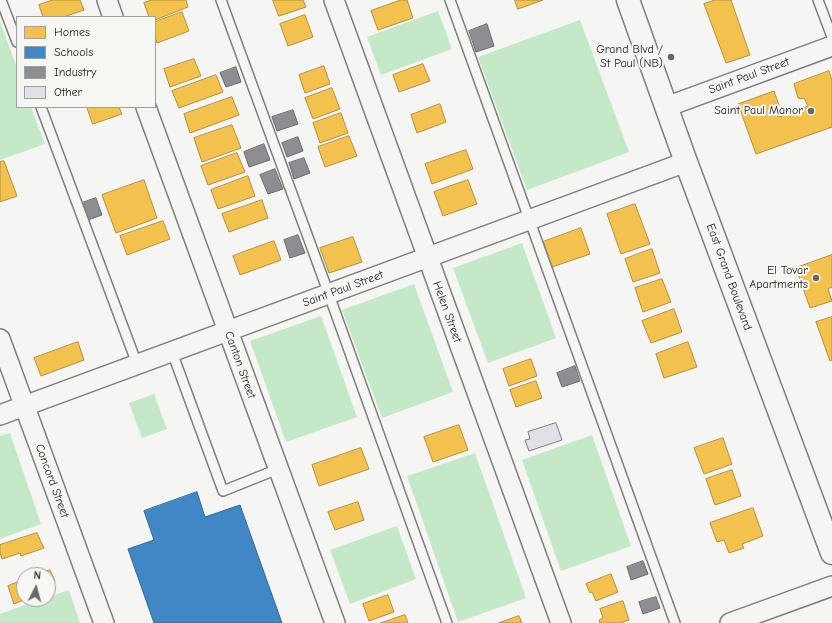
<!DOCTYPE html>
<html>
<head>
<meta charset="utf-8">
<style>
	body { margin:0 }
	#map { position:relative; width:832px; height:623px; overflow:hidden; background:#f5f5f3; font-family:"Comic Neue",sans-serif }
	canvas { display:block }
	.legend { position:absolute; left:16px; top:16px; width:140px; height:92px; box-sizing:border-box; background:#f6f6f2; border:1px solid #9f9f9c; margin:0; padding:5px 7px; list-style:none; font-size:12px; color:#1c1c1c }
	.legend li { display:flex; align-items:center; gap:8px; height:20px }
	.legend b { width:20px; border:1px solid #9f9f9c }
	.north { position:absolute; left:16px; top:567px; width:40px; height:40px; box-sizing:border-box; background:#f6f6f2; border:1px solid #9f9f9c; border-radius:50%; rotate:6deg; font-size:11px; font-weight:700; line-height:16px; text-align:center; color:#1c1c1c }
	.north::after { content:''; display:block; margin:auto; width:14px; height:18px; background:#686867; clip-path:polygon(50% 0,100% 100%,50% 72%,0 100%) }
</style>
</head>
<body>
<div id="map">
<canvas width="832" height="623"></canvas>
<ul class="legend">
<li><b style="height:11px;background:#f2c14e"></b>Homes</li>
<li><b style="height:11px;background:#3f88c5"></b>Schools</li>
<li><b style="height:11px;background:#8d8d92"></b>Industry</li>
<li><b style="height:11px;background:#e3dfe7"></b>Other</li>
</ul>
<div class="north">N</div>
</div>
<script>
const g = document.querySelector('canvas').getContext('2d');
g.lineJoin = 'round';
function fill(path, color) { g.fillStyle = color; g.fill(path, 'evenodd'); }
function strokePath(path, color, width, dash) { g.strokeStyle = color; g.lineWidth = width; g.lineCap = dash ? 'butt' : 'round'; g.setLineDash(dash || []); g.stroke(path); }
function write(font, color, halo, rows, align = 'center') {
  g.font = font + ' "Comic Neue",sans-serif'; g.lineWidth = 4; g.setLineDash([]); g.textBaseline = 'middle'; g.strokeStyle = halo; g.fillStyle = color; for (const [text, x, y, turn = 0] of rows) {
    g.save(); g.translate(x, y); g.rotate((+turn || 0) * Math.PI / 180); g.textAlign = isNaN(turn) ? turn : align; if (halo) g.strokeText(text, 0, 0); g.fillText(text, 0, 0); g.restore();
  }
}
const green = new Path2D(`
	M438,11L452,49L381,75L367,37Z
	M580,20L629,152L527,190L478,57Z
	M0,21L17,68V107H31L45,144L0,160Z
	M522,243L556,338L488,363L453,268Z
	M414,284L453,392L382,418L342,310Z
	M321,316L357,417L286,442L250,341Z
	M154,394L167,429L142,438L129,403Z
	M10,433L41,524L0,539V436Z
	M592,435L631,546L561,571L522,460Z
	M475,453L526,598L458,622L407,476Z
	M397,526L416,579L350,604L330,550Z
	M69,590L80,623H0V614L42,599H48V597Z`);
const homes = new Path2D(`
	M53,0H80L84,10L64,17H43L39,5Z
	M152,0H186L188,7L155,20V17H149L144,3Z
	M273,0H303L306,7L279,16Z
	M401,0H407L413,18L378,30L371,11Z
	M515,0H543L518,9Z
	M715,0H731L750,55L726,63L704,4Z
	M182,12L189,31L157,43L155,37V22Z
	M305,15L313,37L288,46L280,24Z
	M194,59L201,76L170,87L164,69Z
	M423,64L430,81L399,92L393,75Z
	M324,66L330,84L305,93L299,75Z
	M829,71L832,80V127L756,154L738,104L774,91L779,105L778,108L775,109L778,117L786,115V113L798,108L800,109L808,106L804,98L801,99L798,98L794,84Z
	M216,75L223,92L179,108L172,91Z
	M332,88L340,109L313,119L305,98Z
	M232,97L239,115L190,133L184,114Z
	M440,104L446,122L417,133L411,115Z
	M87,107H119L122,114L93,124Z
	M341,113L348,133L320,143L313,123Z
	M232,125L241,148L202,162L194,138Z
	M349,136L357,156L325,167L318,147Z
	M466,150L473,169L432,184L425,164Z
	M237,153L245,172L208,185L201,166Z
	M4,161L17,196L0,202V162Z
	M248,176L255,196L218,209L211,190Z
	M144,180L157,218L116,233L102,195Z
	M468,180L477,204L443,216L434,192Z
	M262,200L268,218L229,232L222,214Z
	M635,204L650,244L621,254L607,214Z
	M163,221L170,239L127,255L120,236Z
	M581,228L590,254L552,267L543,242Z
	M353,237L362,262L329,273L320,248Z
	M274,241L281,260L240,275L233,256Z
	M652,249L660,273L633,282L625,259Z
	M832,255V287L828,289L832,301L810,308L796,268Z
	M662,279L671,302L643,312L635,288Z
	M674,309L682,332L651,343L642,321Z
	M832,317V360L830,361L816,322Z
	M78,342L84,360L41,376L34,358Z
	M688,342L697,367L664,378L656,354Z
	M531,359L537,376L509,386L503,369Z
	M536,381L542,398L516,407L510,390Z
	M459,425L468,450L433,462L424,437Z
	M723,438L732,464L704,474L694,448Z
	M361,448L369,469L319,486L312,465Z
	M732,470L741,496L715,505L706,479Z
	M358,502L364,520L335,530L328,512Z
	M753,508L763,536L742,544L744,548L729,553L724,540L717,542L710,523Z
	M37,533L44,548L21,556L20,553L2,559L0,553V545Z
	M50,570L55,581L48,584V575H37Z
	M611,574L618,592L596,601L592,592L590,593L586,584Z
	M24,580V599H26L14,604L8,586Z
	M388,595L394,612L369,621L363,604Z
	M623,601L629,620L620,623H600L599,620L603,618L600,609Z
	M405,615L408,623H381Z
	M519,616L522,623H499Z`);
const schools = new Path2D(`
	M197,492L205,517L240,505L282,623H154L128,549L154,540L144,511Z`);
const industry = new Path2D(`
	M487,24L494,46L476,52L469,31Z
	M236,67L241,82L226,87L220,73Z
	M293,110L298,124L277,131L272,117Z
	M298,137L303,151L287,157L282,143Z
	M264,144L270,160L249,167L244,152Z
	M304,158L310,173L294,179L289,163Z
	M275,169L283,189L268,194L260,175Z
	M96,198L102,215L88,220L82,203Z
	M298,235L305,253L290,258L284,240Z
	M575,366L580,381L562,387L557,373Z
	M643,561L648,574L631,580L627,567Z
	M656,597L660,608L643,614L639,602Z`);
const building = new Path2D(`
	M556,423L562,440L529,451L525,440L530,439L528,432Z`);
const lane = new Path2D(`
	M1,0L17,42
	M221,0L323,278L447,623
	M450,0L675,623
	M818,0L832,37
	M41,107L137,364
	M172,352L223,491L278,469`);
const street = new Path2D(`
	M107,0L113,17
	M334,0L561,623
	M146,107L335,623
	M666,107L832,46
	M0,339L104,623
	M0,415L686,162
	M730,623L832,586`);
const secondary = new Path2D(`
	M628,0L686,162L832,553`);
const markers = [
	[671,57,4,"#686867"],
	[811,111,4,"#686867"],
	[816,278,4,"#686867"]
];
const poiNames = [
	["Grand Blvd /",663,50],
	["St Paul (NB)",663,64],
	["Saint Paul Manor",803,111],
	["El Tovar",808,271],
	["Apartments",808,285]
];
const streetNames = [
	["Saint Paul Street",749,76,-20],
	["East Grand Boulevard",729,277,70],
	["Saint Paul Street",343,289,-20],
	["Helen Street",447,312,70],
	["Canton Street",240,365,70],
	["Concord Street",52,481,70]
];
fill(green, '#c5e8c9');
fill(homes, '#f2c14e');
strokePath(homes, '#b2903f', 1);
fill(schools, '#3f88c5');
strokePath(schools, '#346892', 1);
fill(industry, '#8d8d92');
strokePath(industry, '#6b6b6f', 1);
fill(building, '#e3dfe7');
strokePath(building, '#7e7e7d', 1);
strokePath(lane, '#7e7e7d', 12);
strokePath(street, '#7e7e7d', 22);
strokePath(secondary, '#7e7e7d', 25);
strokePath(lane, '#f5f5f3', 9);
strokePath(street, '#f5f5f3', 19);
strokePath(secondary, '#f5f5f3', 22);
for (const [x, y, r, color] of markers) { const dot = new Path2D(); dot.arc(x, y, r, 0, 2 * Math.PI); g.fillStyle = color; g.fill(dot); strokePath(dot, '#f6f6f2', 1.5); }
write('12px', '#1c1c1c', '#f6f6f2', poiNames, 'right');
write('12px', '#1c1c1c', '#f6f6f2', streetNames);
</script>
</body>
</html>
